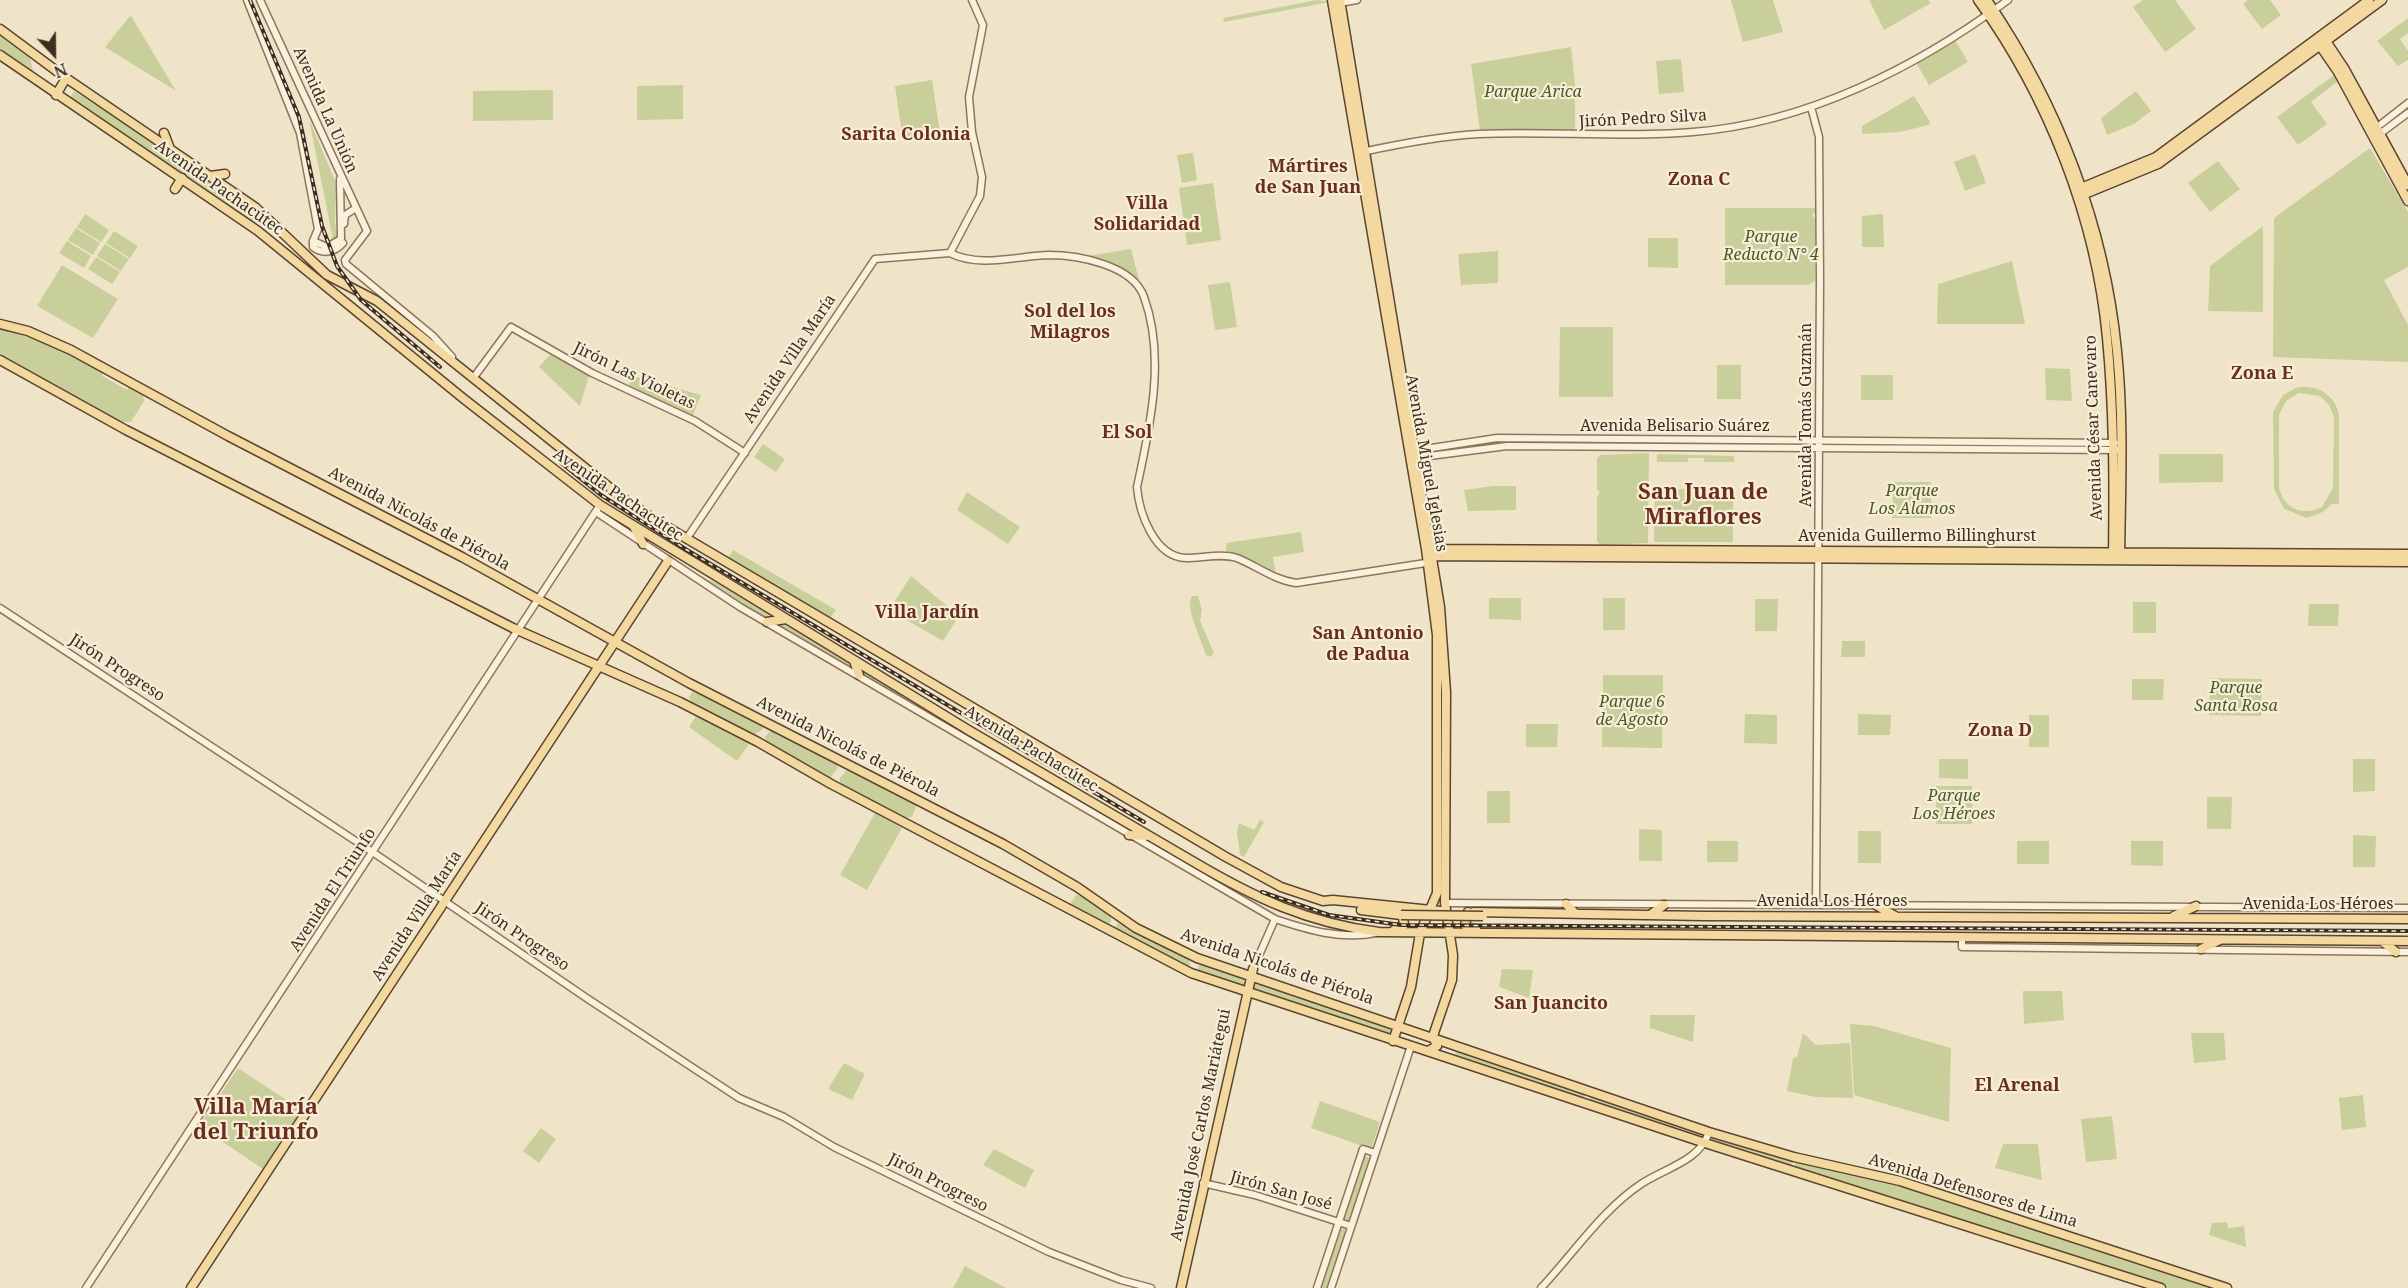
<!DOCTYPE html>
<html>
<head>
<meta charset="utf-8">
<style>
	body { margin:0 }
	#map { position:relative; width:2408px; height:1288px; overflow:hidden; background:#f0e4c8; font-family:"Noto Serif",serif }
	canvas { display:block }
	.north { position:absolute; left:24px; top:24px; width:60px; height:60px; -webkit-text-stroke:4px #f7eed8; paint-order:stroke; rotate:158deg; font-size:16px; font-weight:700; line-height:24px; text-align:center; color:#3d2e20 }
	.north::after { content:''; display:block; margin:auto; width:21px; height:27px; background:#3d2e20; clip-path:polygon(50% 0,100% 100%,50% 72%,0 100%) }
</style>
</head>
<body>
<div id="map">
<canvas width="2408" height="1288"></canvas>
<div class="north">N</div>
</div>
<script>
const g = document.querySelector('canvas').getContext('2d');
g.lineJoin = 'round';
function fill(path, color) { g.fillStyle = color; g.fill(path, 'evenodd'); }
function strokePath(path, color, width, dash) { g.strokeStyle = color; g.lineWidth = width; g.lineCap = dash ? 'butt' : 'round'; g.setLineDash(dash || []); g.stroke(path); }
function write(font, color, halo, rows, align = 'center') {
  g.font = font + ' "Noto Serif",serif'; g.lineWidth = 4.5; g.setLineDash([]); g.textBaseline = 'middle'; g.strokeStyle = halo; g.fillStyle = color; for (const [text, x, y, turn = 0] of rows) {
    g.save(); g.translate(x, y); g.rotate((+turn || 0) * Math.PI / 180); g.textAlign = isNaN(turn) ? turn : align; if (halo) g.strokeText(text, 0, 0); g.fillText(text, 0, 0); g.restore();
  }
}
const green = new Path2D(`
	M1317,0L1330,2L1224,22L1223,18Z
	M1731,0H1773L1783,32L1743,42Z
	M1869,0H1928L1931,3L1884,30Z
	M2143,0H2175L2196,29L2165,52L2133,7Z
	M2248,0H2270L2281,15L2262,29L2243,4Z
	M130,16H131L176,91L105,47Z
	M2408,18V33L2400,39L2408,51V60L2398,66L2377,41Z
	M0,34L30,58L34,75L0,50Z
	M1955,40L1968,62L1929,85L1916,63Z
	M1571,47L1575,84V132L1480,131L1471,64Z
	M1681,59L1684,92L1659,94L1656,61Z
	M2334,75L2337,82L2311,102L2327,124L2298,145L2277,117Z
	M932,80L940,134L903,140L895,86Z
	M683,85V119L637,120V86Z
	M553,90V120L473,121V91Z
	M74,91L243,200L254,209L257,225L69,100Z
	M2136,91L2151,111L2134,124L2107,135L2101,118Z
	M1914,96L1930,122L1929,125L1899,132L1862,134V126Z
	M309,119L336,183L335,222L338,239L334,245Z
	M2370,148L2408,212V267L2384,280L2408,325V362L2273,357L2274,218Z
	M1193,153L1197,180L1182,183L1177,155Z
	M1975,154L1986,183L1965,191L1954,162Z
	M2218,161L2240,189L2210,212L2188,183Z
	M1213,183L1221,240L1187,245L1179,188Z
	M1725,208H1816V213L1812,214L1816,221L1815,281L1808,285H1725Z
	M85,214L109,230L101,242L77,227Z
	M1883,214L1884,247H1862V216Z
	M2263,226V312L2208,311L2210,266Z
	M76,228L100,243L93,255L68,240Z
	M114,231L138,246L130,258L106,243Z
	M1648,238H1678V268L1648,267Z
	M67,241L91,256L84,268L59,253Z
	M105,244L129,259L121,271L97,256Z
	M1131,249L1141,288L1123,270L1088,256Z
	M1498,251V283L1461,285L1458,254Z
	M96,257L120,272L112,284L88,269Z
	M2012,261L2025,324H1937L1938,284Z
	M62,265L118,299L93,338L37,306Z
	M1230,282L1237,327L1215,330L1208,285Z
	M1560,327H1613V397H1559Z
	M5,328L66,352L104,371L102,376L127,390L130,385L143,392L144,401L131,422H122L0,356V330Z
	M552,352L589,375L580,406L539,367Z
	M1717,365H1741V399H1717Z
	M2045,368L2070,369L2072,401L2046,400Z
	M1861,375H1893V400H1861Z
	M632,376L701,395L692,417L629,385Z
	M2298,387C2319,385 2335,395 2339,415V504H2332L2323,512L2307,518L2284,509L2274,489L2273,412L2283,395ZM2299,393L2320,396L2329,405L2334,416L2333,488L2322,507C2303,517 2283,508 2279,487V415L2286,401Z
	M763,444L785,459L776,472L754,457Z
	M1649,453L1648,543L1600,545L1597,541V497L1600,492L1597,490V458L1600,455Z
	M1657,454L1734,456V462H1704V458H1688V462H1657Z
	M2159,454H2223V482L2159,483Z
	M1893,482H1931V518H1892Z
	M1493,486H1516V510L1468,511L1464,490Z
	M1655,489H1733V542H1654Z
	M967,492L1020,527L1008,544L957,510Z
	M1301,532L1304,552L1273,557L1276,575L1250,559L1226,551V543Z
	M733,550L836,610L829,620L727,559Z
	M911,576L959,616L943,641L889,610Z
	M701,577L727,587L904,692L901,697L699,578Z
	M1192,596H1198L1202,610L1200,621L1214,653L1211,657L1206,655C1202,641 1184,606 1192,596Z
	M1489,598H1521V620L1489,619Z
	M1603,598H1625V630H1603Z
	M1755,599H1778L1777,631H1755Z
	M2133,602H2156V633H2133Z
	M2309,604H2339L2338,626H2308Z
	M1842,641H1865V657H1841Z
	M1603,675H1663L1662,748L1602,747Z
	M2210,678L2262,679L2261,716L2209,715Z
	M2132,679H2164L2163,700H2132Z
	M693,691H696L763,725V729L754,735L692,706L689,697Z
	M1745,714L1777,715V744L1744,743Z
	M1858,714L1891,715L1890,735H1858Z
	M2029,715H2049V747H2029Z
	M696,716L751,741L737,761L689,727Z
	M1526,724H1558L1557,747H1526Z
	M771,730L836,762L838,768L829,779L767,743L765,737Z
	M1939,759H1968V779L1939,778Z
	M2353,759H2375V791L2353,792Z
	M848,769L917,804L912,817L903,818L840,785V778Z
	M1936,786H1972V824H1936Z
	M1487,791H1510V823H1487Z
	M2207,797H2232L2231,829H2207Z
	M875,813L902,828L867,890L840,875Z
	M1260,820L1264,822L1244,857L1240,855L1237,833L1239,823L1254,830Z
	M1639,829L1662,830V861H1639Z
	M1858,831H1881V863H1858Z
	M2353,835L2376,836L2375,867H2353Z
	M1707,841H1738V862H1707Z
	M2017,841H2049V864H2017Z
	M2131,841H2163V866L2131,865Z
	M1076,895L1083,897L1111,916V922L1108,925L1074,908L1071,903Z
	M1118,923L1189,959L1190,965L1188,967L1118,931L1115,928Z
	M1202,964L1243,977L1245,984L1240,986L1198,972V966Z
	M1502,969L1533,970L1529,998L1499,987Z
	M1259,983L1393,1028L1391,1035L1252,990L1253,984Z
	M2023,991H2062L2064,1020L2024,1024Z
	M1650,1015H1695L1693,1042L1650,1028Z
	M1850,1024L1874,1026L1951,1048L1949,1122L1854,1095Z
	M1803,1033L1816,1045L1850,1043L1853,1098L1816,1097L1787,1091L1793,1058L1797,1057Z
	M2191,1033H2224L2226,1060L2194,1063Z
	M1456,1049L1586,1094L1582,1099L1455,1057Z
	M844,1063L865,1074L852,1100L828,1089Z
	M238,1068L303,1111L263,1169L199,1126Z
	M2363,1095L2366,1127L2342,1130L2339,1098Z
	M1591,1096L1705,1135L1703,1139L1589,1101Z
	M1320,1101L1380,1122L1371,1149L1311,1128Z
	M2112,1116L2117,1159L2086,1162L2081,1119Z
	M541,1128L556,1139L539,1163L523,1151Z
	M1713,1137L1793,1161V1163L1791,1167L1711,1142Z
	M2003,1144H2038L2042,1180L1995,1168Z
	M994,1149L1034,1170L1025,1188L983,1165Z
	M1364,1156L1370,1158L1349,1223L1342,1221Z
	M1796,1160L1938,1196L2215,1288H2169L1794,1168Z
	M2227,1222L2228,1228L2244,1226L2246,1247L2209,1235L2212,1223Z
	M1339,1227L1346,1230L1327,1288H1320Z
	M965,1266L1006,1288H953Z`);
const minor = new Path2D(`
	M247,0L300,133L318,229L313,241
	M260,0L367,231L345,260L346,264L433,336L452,357
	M1339,3L1357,0
	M1811,107L1819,137L1820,282L1816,905
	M2376,128L2408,103
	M2377,136L2408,113
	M1362,152C1399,144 1441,136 1479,134C1550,131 1621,138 1693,132C1807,123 1917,67 2008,0
	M344,224L345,215L356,208
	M313,241L327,247L341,239L340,179
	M313,241V247C323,255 335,252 343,243
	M950,253C979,268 1017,256 1049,255C1078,255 1133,265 1144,297C1166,357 1150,427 1137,487C1139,512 1154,557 1186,558C1202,558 1221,553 1237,558C1257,566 1274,580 1296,583L1432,562
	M950,253L980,196L982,177L972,132L969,97L983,25L972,0
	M474,377L511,327L592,373L695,421L745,453
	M1412,451L1497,438L2115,443
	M1414,458L1507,446L2121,450
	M596,512L740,607L1275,919C1308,930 1341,940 1376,933
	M687,538L875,259L950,253
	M0,608L374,853L588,999L739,1098L784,1117L834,1147L1049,1252L1121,1280L1151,1288
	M1445,903L2408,908
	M1962,938V947L2408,952
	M1253,969L1275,919
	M1203,1183L1255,1195L1351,1226
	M86,1288L600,505
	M1317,1288L1363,1149L1375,1153
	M1331,1288L1411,1046
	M1541,1288C1573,1254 1602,1210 1641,1184C1665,1168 1700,1161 1709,1132`);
const major = new Path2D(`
	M1332,0L1426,549L1437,635V893L1420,933L1411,987L1393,1041
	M1340,0L1440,607L1446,692L1445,903L1453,955L1452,980L1433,1036L1437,1046L1428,1051
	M1978,0C2048,97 2096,218 2107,338C2114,410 2114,484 2113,557
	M1987,0C2058,104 2105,226 2117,351C2124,419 2121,488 2120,556
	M0,29L66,78L255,207L327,275L377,301L624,499L657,521L1226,857L1281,887L1323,901L1333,900L1441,911
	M2324,38L2344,68L2408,185
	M2318,43L2338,72L2408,201
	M0,55L258,231L464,399L600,505L970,731L1194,862C1255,898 1308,923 1379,932L2408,941
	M56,95L66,78
	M164,133L170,149
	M210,176L225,174
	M175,189L182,178
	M2076,190L2156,157L2369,0
	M2080,196L2158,164L2382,0
	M0,324L28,331L71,350L228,436L462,557L689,683L1003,844L1077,887L1136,928L1197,958L1709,1132L1794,1157L1900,1181L2227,1288
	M0,360L126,430L513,628L680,702L758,742L831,784L1191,973L1705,1143L2161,1288
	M634,527L643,544
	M1427,549L2408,554
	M1427,556L2408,562
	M767,622L786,619
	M854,661L859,675
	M1129,835L1146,836
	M1566,904L1575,913
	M1876,905L1895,916
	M1361,910L1401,915
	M1468,912L1465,925L1469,929H1476
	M1474,912L1704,916L2408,919
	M1650,915L1664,905
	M2174,916L2196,906
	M1394,930L1404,925L1402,908
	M2382,941L2396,952
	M2201,949L2220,940
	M191,1288L668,561
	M1181,1288L1253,969`);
const rail = new Path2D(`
	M250,0L299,117L322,226L337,266L361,300L440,367
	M560,462L601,495L687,550L1144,822
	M1262,892L1329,915L1401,925L2408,931`);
const majorBridge = new Path2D(`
	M1401,915L1483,916`);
const parkNames = [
	["Parque Arica",1533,92],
	["Parque",1771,237],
	["Reducto N° 4",1771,255],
	["Parque",1912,491],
	["Los Alamos",1912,509],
	["Parque",2236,688],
	["Santa Rosa",2236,706],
	["Parque 6",1632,702],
	["de Agosto",1632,720],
	["Parque",1954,796],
	["Los Héroes",1954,814]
];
const streetNames = [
	["Avenida La Unión",325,110,66],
	["Jirón Pedro Silva",1643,119,-3],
	["Avenida Pachacútec",219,188,35],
	["Avenida Villa María",790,359,-56],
	["Jirón Las Violetas",634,376,26],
	["Avenida Tomás Guzmán",1806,415,-90],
	["Avenida Belisario Suárez",1675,426],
	["Avenida César Canevaro",2094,428,-92],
	["Avenida Miguel Iglesias",1426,463,80],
	["Avenida Pachacútec",618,495,34],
	["Avenida Nicolás de Piérola",419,519,28],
	["Avenida Guillermo Billinghurst",1917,536],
	["Jirón Progreso",117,668,33],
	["Avenida Nicolás de Piérola",848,747,27],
	["Avenida Pachacútec",1031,749,31],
	["Avenida El Triunfo",333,890,-57],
	["Avenida Los Héroes",1832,901],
	["Avenida Los Héroes",2318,904],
	["Avenida Villa María",417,916,-57],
	["Jirón Progreso",522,937,34],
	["Avenida Nicolás de Piérola",1277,967,19],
	["Avenida José Carlos Mariátegui",1201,1125,-78],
	["Jirón Progreso",938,1183,27],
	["Jirón San José",1281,1191,16],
	["Avenida Defensores de Lima",1973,1191,17]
];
const neighbourhoodNames = [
	["Sarita Colonia",906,135],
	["Mártires",1308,167],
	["de San Juan",1308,188],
	["Zona C",1699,180],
	["Villa",1147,204],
	["Solidaridad",1147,225],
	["Sol del los",1070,312],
	["Milagros",1070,333],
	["Zona E",2262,374],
	["El Sol",1127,433],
	["Villa Jardín",927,613],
	["San Antonio",1368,634],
	["de Padua",1368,655],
	["Zona D",2000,731],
	["San Juancito",1551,1004],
	["El Arenal",2017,1086]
];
const districtNames = [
	["San Juan de",1703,493],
	["Miraflores",1703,518],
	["Villa María",256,1108],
	["del Triunfo",256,1133]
];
fill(green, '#c9cf9b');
strokePath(minor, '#8d765c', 9);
strokePath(major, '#5b4430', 11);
strokePath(minor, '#faf1dc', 6);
strokePath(major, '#f3d9a0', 8);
strokePath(rail, '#3d2e20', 4);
strokePath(rail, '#f7eed8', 1.5, [4.5]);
strokePath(majorBridge, '#5b4430', 11, []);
strokePath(majorBridge, '#f3d9a0', 8);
write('italic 16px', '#4d5a26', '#f7eed8', parkNames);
write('16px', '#3d2e20', '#f7eed8', streetNames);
write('bold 18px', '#6b2e1e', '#f7eed8', neighbourhoodNames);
write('bold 22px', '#6b2e1e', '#f7eed8', districtNames);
</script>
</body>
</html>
